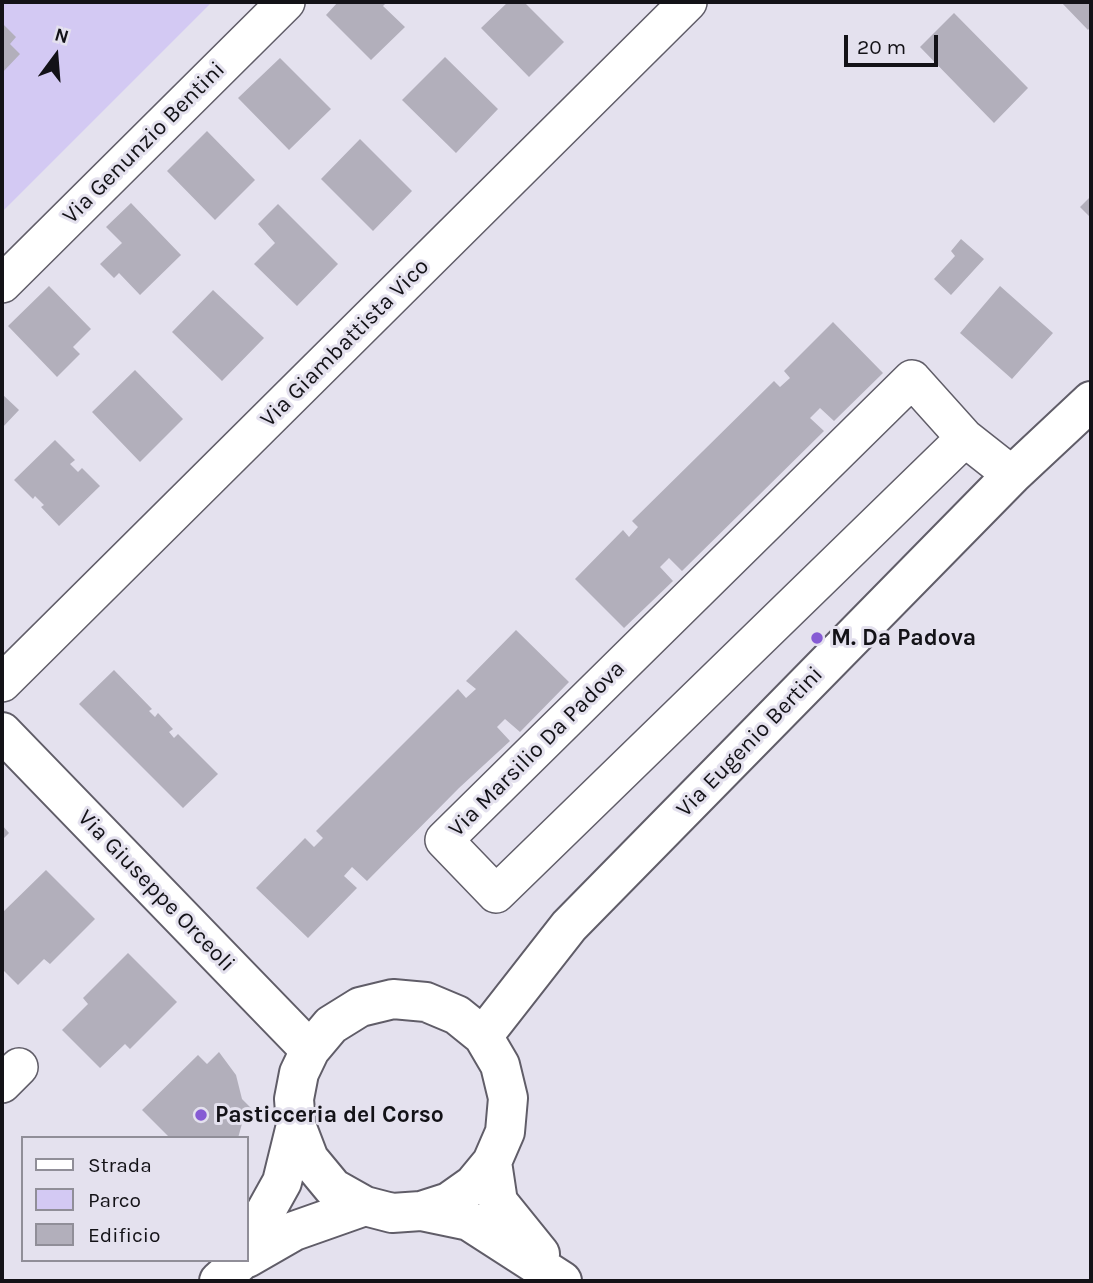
<!DOCTYPE html>
<html>
<head>
<meta charset="utf-8">
<style>
	body { margin:0 }
	#map { position:relative; width:1093px; height:1283px; overflow:hidden; background:#e4e1ee; font-family:Karla,sans-serif }
	canvas { display:block }
	.frame { position:absolute; inset:0; border:4px solid #131217; pointer-events:none }
	.legend { position:absolute; left:21px; top:1136px; width:228px; height:126px; box-sizing:border-box; background:#e4e1ee; border:2px solid #908e98; margin:0; padding:9px 12px; list-style:none; font-size:21px; color:#131217 }
	.legend li { display:flex; align-items:center; gap:14px; height:35px }
	.legend b { width:35px; border:2px solid #908e98 }
	.north { position:absolute; left:21px; top:21px; width:70px; height:70px; -webkit-text-stroke:5px #e4e1ee; paint-order:stroke; rotate:16deg; font-size:19px; font-weight:700; line-height:28px; text-align:center; color:#131217 }
	.north::after { content:''; display:block; margin:auto; width:24px; height:32px; background:#131217; clip-path:polygon(50% 0,100% 100%,50% 72%,0 100%) }
	.scale { position:absolute; left:844px; top:35px; width:94px; height:32px; box-sizing:border-box; border:4px solid #131217; border-top:0; padding-left:9px; font-size:21px; line-height:24px; white-space:nowrap; color:#131217; -webkit-text-stroke:5px #e4e1ee; paint-order:stroke }
</style>
</head>
<body>
<div id="map">
<canvas width="1093" height="1283"></canvas>
<div class="frame"></div>
<ul class="legend">
<li><b style="height:9px;background:#fff"></b>Strada</li>
<li><b style="height:19px;background:#d3c9f3"></b>Parco</li>
<li><b style="height:19px;background:#b2afbb"></b>Edificio</li>
</ul>
<div class="north">N</div>
<div class="scale">20 m</div>
</div>
<script>
const g = document.querySelector('canvas').getContext('2d');
g.lineJoin = 'round';
function fill(path, color) { g.fillStyle = color; g.fill(path, 'evenodd'); }
function strokePath(path, color, width, dash) { g.strokeStyle = color; g.lineWidth = width; g.lineCap = dash ? 'butt' : 'round'; g.setLineDash(dash || []); g.stroke(path); }
function write(font, color, halo, rows, align = 'center') {
  g.font = font + ' Karla,sans-serif'; g.lineWidth = 6; g.setLineDash([]); g.textBaseline = 'middle'; g.strokeStyle = halo; g.fillStyle = color; for (const [text, x, y, turn = 0] of rows) {
    g.save(); g.translate(x, y); g.rotate((+turn || 0) * Math.PI / 180); g.textAlign = isNaN(turn) ? turn : align; if (halo) g.strokeText(text, 0, 0); g.fillText(text, 0, 0); g.restore();
  }
}
const green = new Path2D(`
	M2,2H212L2,212Z`);
const building = new Path2D(`
	M338,2H387L383,6L405,27L371,60L326,15Z
	M508,2H524L564,42L529,77L481,28Z
	M1061,2H1091V26L1088,30Z
	M954,13L1028,88L994,123L920,47Z
	M2,23L16,37L10,44L20,54L2,73Z
	M445,57L498,109L456,153L402,100Z
	M280,58L331,109L289,150L238,98Z
	M207,131L255,180L215,220L167,171Z
	M360,139L412,191L373,231L321,179Z
	M1091,196V218L1080,207Z
	M131,203L181,255L140,295L119,273L114,278L100,264L122,243L106,227Z
	M278,204L338,264L297,306L254,264L275,243L258,224Z
	M961,239L984,259L951,295L934,279L955,256L951,251Z
	M49,286L91,329L73,347L80,354L57,377L8,326Z
	M1000,286L1053,333L1012,379L960,333Z
	M213,290L264,338L222,381L172,332Z
	M833,322L883,373L834,421L820,408L810,418L824,431L682,571L669,558L660,567L673,581L624,628L575,579L623,530L629,537L638,527L632,521L774,381L780,387L790,378L784,371Z
	M135,370L183,419L140,462L92,412Z
	M2,394L19,410L2,428Z
	M55,440L75,460L70,464L78,472L82,468L100,486L59,526L41,507L44,505L35,496L33,499L14,480Z
	M516,630L569,682L520,732L505,719L497,727L510,741L459,788L367,881L352,867L344,876L357,888L308,938L256,888L305,838L314,847L323,838L316,831L458,689L466,698L476,689L466,681Z
	M114,670L152,709L149,711L155,717L158,713L173,729L169,732L174,738L178,734L218,774L183,808L79,704Z
	M2,825L9,833L2,840Z
	M46,870L95,919L50,964L44,959L18,985L2,969V925L4,923L2,913Z
	M128,953L177,1002L130,1049L125,1044L100,1068L62,1030L88,1004L83,998Z
	M219,1052L236,1075L242,1099L253,1110L243,1120L238,1138H170L142,1110L198,1055L207,1064Z`);
const minor = new Path2D(`
	M2,284L286,2
	M912,379L965,438L496,894L444,840Z
	M965,438L1012,475
	M2,683L688,2
	M2,1084L19,1067`);
const tertiary = new Path2D(`
	M2,732L310,1050
	M483,1036L569,926L1012,475L1091,401
	M492,1162L498,1202L540,1254
	M421,1211L449,1202L473,1185L492,1162L505,1132L508,1098L500,1065L483,1036L457,1015L426,1002L393,999L360,1007L331,1025L310,1050L299,1073L294,1099L296,1125L309,1159L333,1188L365,1206L392,1213L421,1211L469,1221L562,1281
	M247,1245L282,1182L296,1125
	M247,1258L294,1231L365,1206
	M219,1281L242,1260`);
const markers = [
	[817,638,7,"#865bd4"],
	[201,1115,7,"#865bd4"]
];
const streetNames = [
	["Via Genunzio Bentini",144,143,-45],
	["Via Giambattista Vico",345,343,-45],
	["Via Eugenio Bertini",750,742,-46],
	["Via Marsilio Da Padova",537,749,-45],
	["Via Giuseppe Orceoli",156,891,46]
];
const poiNames = [
	["M. Da Padova",831,638],
	["Pasticceria del Corso",215,1115]
];
fill(green, '#d3c9f3');
fill(building, '#b2afbb');
strokePath(minor, '#605d68', 40);
strokePath(tertiary, '#605d68', 42);
strokePath(minor, '#fff', 37);
strokePath(tertiary, '#fff', 38);
for (const [x, y, r, color] of markers) { const dot = new Path2D(); dot.arc(x, y, r, 0, 2 * Math.PI); g.fillStyle = color; g.fill(dot); strokePath(dot, '#e4e1ee', 2.5); }
write('23px', '#131217', '#e4e1ee', streetNames);
write('bold 23px', '#131217', '#e4e1ee', poiNames, 'left');
</script>
</body>
</html>
